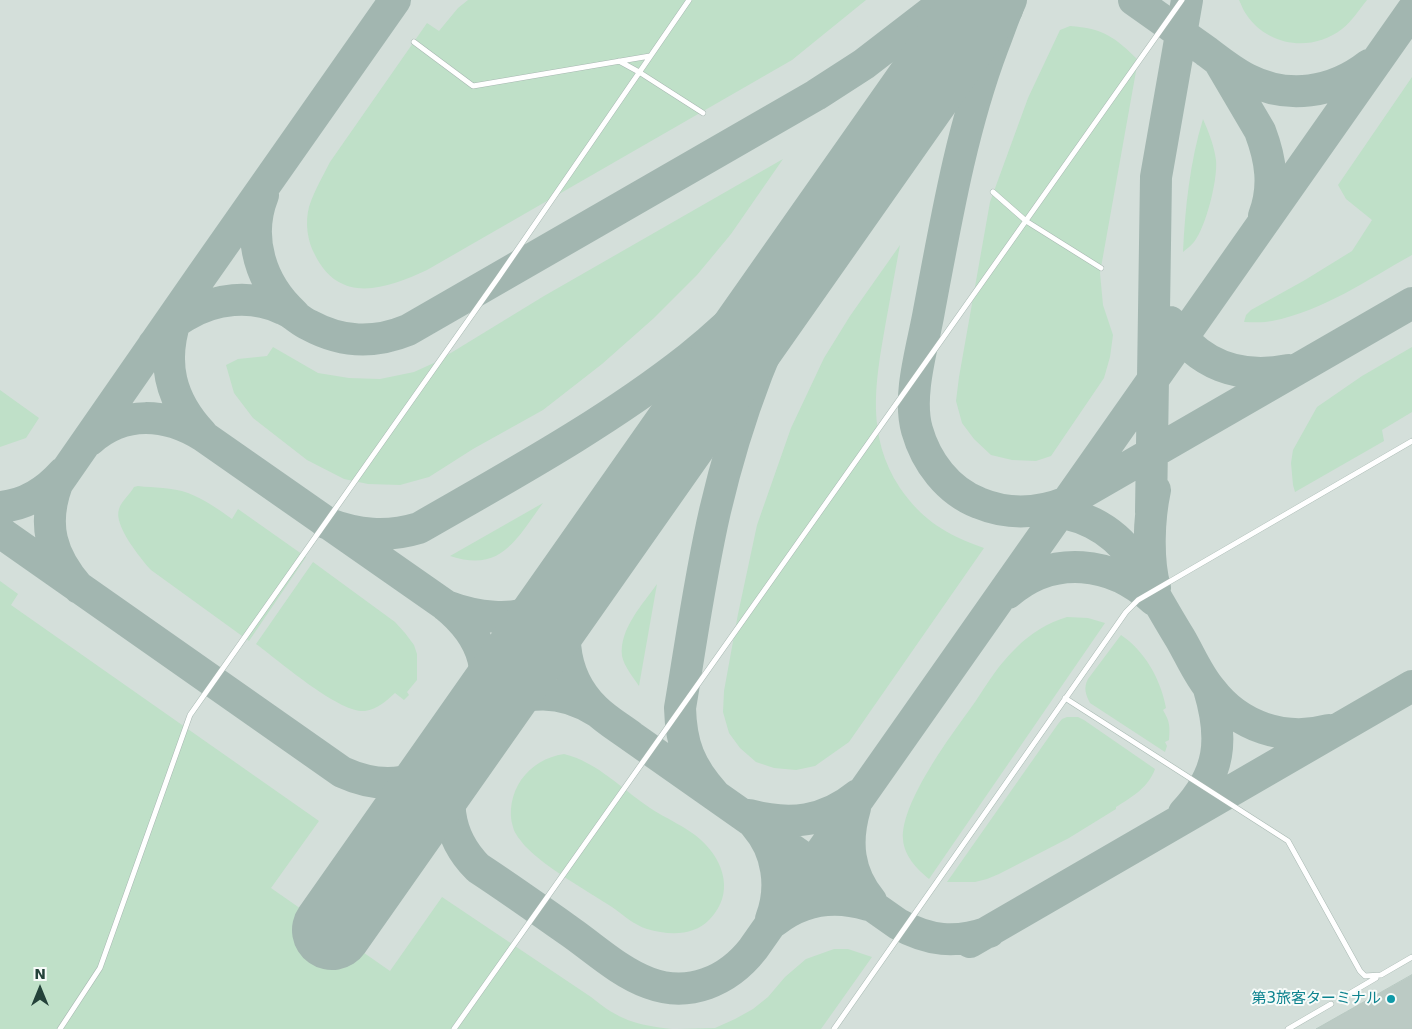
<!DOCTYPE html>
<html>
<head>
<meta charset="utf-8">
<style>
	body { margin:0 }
	#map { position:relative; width:1412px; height:1029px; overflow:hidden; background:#e6efeb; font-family:"DejaVu Sans",sans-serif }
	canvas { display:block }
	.north { position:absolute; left:15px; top:964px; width:50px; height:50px; -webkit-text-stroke:4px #f7fbf9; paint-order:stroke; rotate:0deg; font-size:14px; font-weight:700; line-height:20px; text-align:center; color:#24423a }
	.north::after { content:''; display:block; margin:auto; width:18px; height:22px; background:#24423a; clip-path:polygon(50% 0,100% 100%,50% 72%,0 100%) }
</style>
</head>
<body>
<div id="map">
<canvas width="1412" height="1029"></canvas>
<div class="north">N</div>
</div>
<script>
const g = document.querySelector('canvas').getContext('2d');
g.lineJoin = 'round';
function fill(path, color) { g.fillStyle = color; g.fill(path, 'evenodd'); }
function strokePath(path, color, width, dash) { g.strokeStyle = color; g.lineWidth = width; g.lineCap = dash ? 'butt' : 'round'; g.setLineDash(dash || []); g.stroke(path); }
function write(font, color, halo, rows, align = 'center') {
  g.font = font + ' "DejaVu Sans","Noto Sans JP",sans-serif'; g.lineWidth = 4; g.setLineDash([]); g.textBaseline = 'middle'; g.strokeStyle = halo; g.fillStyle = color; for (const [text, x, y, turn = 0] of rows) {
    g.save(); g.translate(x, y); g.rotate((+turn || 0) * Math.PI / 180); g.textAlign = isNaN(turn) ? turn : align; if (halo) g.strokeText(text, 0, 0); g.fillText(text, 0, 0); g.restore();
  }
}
const built = new Path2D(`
	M0,0H1412V1029H0Z`);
const green = new Path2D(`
	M468,0H866L792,60L427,270C386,289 340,305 315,255C307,241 305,222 309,207C314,191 323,176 330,162L427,23L439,31L458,8Z
	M1239,0H1367C1359,10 1351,22 1342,29C1311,53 1267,46 1246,14C1243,10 1241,4 1239,0Z
	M1070,26C1103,28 1116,38 1138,60L1100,273L1103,305L1113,335L1110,357L1104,378L1051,456L1036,461L1012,460L991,455L974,439L962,423L956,401L959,377L990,202L1028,98L1060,30Z
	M1412,77V255C1367,280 1323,311 1272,321C1263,323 1253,322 1244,322L1246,315L1251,310L1305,280L1352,251L1372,220L1346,199L1338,185Z
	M1203,119C1209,133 1214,145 1216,160C1218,179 1206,227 1194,242C1191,246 1186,249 1183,252C1185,209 1190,161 1203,119Z
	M783,159L731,234L697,275L654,318L602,364L543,410L473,449L429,477L400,485L368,484L344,479L307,460L253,418L234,393L226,365L238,359L267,356L273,347L318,373L349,378L380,379L414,372L436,362L544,296Z
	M900,245C895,272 890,299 885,327C875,384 866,436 900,488C923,521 947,535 984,548L849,742L815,766L796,770L774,768L756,762L740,748L729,733L723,712L724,691L738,614L757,525L791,428L824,358L850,316Z
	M1412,347V412L1382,430L1384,441L1295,492L1293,485L1291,463L1293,450L1317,407L1362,376Z
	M0,390L39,418L26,438L0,447Z
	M138,486C154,488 172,487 188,493C204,499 218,509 232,519L238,509L306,557L249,641L151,570C141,559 113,525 119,509C121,502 130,494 134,487Z
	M543,503C516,539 502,573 450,556Z
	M313,562L395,622L405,633L414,645L417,654V680L407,692L409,695L404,700L395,693C386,701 378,709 365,711C340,714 278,660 256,644Z
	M0,581L18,594L11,605L319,821L271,888L390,971L442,897L591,997C619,1020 636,1025 672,1029H0Z
	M657,584L639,686C633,677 624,666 622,656C619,629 643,604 657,584Z
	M1067,617L1088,618L1105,623L929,879C917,869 904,856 903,839C901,801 953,733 975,702C987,684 999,664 1016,648C1031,633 1047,623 1067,617Z
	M1121,635C1145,651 1161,680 1166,708L1163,710C1170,722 1170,726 1169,740L1165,742L1167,746L1165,752L1090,703C1086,695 1083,688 1088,679Z
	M1067,717H1078L1084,720L1155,769C1148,788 1132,797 1116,807V809L1069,838L999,874L987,879L975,882H947L1058,724L1062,719Z
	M564,754C597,762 622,789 650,808C665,818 687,827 701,840C725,862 734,894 710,919C693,937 668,935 647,929C634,925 622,914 612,907C586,890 546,868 525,846C521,841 514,833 513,827C508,812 512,793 521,780C532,765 546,757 564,754Z
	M834,949H848L872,957L821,1029H677L715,1028L735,1019L753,1009L768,997L785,977L806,959Z`);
const taxiway = new Path2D(`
	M1011,0C1004,15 999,31 993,46C961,131 946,221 929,311C923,346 907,395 917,430C926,462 948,491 979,503C1008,515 1037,514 1067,502L1412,303
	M1134,0C1158,17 1182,34 1206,51C1219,61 1233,72 1247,79C1288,100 1333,93 1369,65
	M979,8L987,0
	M1220,63L1260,131C1271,160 1275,187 1264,216
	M263,195C246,238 261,284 294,314
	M176,318C161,363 170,400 202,434
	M1170,322C1198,365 1239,380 1289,370
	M154,344C163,334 172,323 185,316C214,298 252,294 283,309C293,313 300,321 309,325C342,343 374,344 408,330L816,95L864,64L947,0
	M90,440C124,410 166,413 203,436L445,605C486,638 496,676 475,725
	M0,507C26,505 46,492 63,473
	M1039,512C1078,510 1112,528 1134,559C1149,585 1164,612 1180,638C1190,655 1198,675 1211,690C1239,727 1285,742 1329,730
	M1151,512L1156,177L1187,0
	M326,523C358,535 386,538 419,528C511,475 605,424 689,358C746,313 794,258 841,204
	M0,532L342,772C386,792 421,784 457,753
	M579,578C557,621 559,674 595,709C606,720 620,728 632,737L898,924C929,941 955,944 989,932
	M79,588C51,556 42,525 57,484L200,278L395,0
	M1155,588C1147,559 1149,518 1155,490
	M1008,593C1053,554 1112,561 1154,600
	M446,606C475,617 513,623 542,608C556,600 568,589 579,578
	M475,725C511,689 556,685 598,712
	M457,753C445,796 444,834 478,868C510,889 541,911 572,933C596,950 621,973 649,983C689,998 728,981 753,949L1412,11
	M714,794C690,767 681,745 680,708C691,643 700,576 715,511C736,421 769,331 815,251
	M855,808C845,842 848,873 871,901
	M1184,813C1221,774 1224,739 1209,689
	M749,815C790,826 825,822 858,795
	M756,826C778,851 783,888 771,919
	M775,921C803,899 835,895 868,905
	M970,942L1412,686`);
const runway = new Path2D(`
	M332,930L985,0`);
const building = new Path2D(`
	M1412,975V1029H1316L1346,1012Z`);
const lane = new Path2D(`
	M414,42L473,86L650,56
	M619,61L639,72L703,113
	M993,192L1026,221L1101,268
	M1065,698L1288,841L1360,971L1365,976L1381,975L1412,957
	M1342,998L1376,978
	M60,1029L100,968L190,715L498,278L689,0
	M454,1029L1182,0
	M834,1029L1126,612L1138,600L1412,441
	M1288,1029L1331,1004`);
const markers = [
	[1391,999,5,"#0f9aa8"]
];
const cultureNames = [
	["第3旅客ターミナル",1381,999]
];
fill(built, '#d4dfda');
fill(green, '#bfe0c8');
strokePath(taxiway, '#a2b6b0', 32);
strokePath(runway, '#a2b6b0', 80);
fill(building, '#bbcac4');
strokePath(building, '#b8c9c2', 1);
strokePath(lane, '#a8b8b2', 6);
strokePath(lane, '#fff', 5);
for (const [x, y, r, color] of markers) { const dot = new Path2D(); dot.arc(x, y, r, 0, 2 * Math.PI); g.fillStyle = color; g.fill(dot); strokePath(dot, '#f7fbf9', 2); }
write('15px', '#0d838f', '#f7fbf9', cultureNames, 'right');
</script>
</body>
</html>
